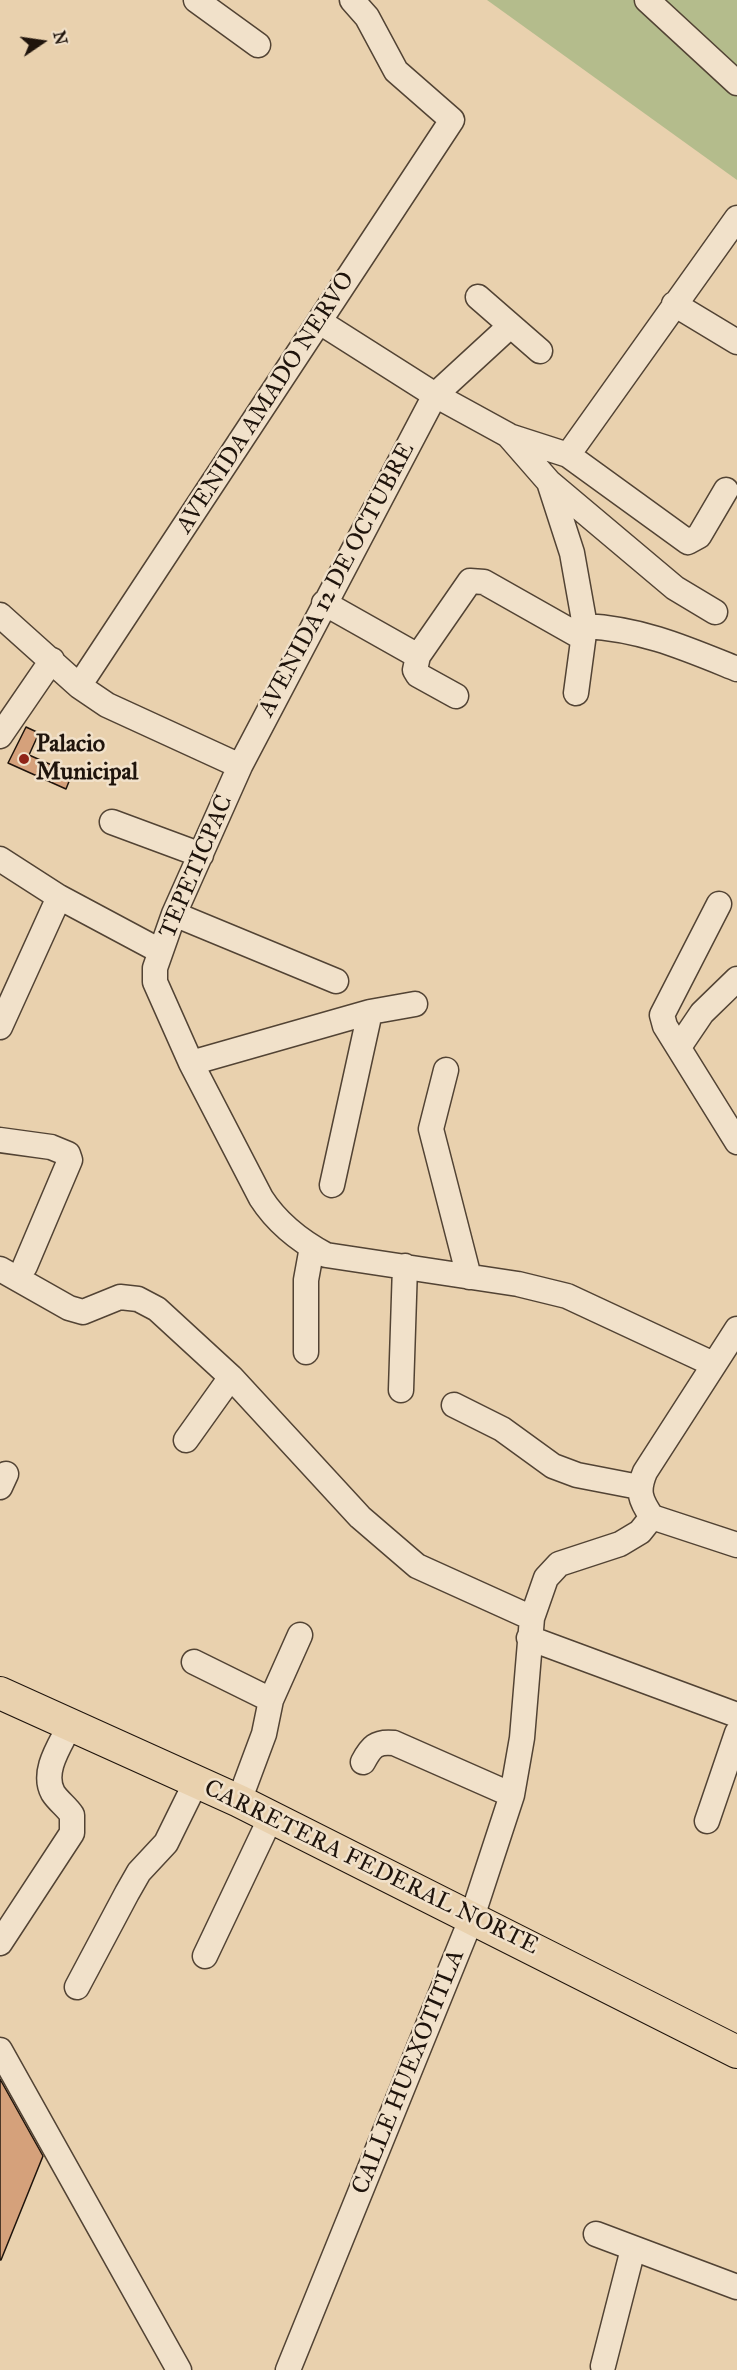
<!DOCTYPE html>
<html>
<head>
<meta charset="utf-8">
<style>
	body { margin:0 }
	#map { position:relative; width:737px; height:2370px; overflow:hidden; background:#e9d1ae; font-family:"IM FELL Great Primer",serif }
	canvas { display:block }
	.north { position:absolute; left:12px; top:12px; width:60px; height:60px; -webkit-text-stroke:4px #f1e1ca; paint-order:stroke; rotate:77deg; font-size:16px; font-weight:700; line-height:24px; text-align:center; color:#1f140c }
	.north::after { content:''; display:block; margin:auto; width:21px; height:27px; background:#1f140c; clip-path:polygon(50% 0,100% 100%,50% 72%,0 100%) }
</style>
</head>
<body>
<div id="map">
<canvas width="737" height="2370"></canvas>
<div class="north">N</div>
</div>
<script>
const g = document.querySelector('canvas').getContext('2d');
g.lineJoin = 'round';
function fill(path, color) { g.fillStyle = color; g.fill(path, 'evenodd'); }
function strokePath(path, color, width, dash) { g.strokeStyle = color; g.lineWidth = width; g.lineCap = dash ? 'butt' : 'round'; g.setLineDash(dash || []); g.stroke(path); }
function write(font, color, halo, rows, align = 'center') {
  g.font = font + ' "IM FELL Great Primer",serif'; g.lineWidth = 5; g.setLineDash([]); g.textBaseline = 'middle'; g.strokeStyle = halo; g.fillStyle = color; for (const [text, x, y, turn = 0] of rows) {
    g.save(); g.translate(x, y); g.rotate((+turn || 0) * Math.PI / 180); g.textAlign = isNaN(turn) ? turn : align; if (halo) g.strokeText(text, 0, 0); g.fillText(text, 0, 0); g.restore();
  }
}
const green = new Path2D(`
	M487,0H737V180Z`);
const building = new Path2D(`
	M26,727L39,733L29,755L72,774L66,789L8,763Z
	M0,2079L43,2156L1,2260H0Z`);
const minor = new Path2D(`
	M196,0L258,45
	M647,0L737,83
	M478,297L540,351
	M674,304L737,342
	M320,322L435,395L508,435L549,482L572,553L585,626L576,693
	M510,326L435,395L240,766L174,914L155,968V982L191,1063L261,1198C277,1223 300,1241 326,1255L518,1284L567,1296L713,1364
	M509,436L568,455L688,542L699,536L726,490
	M568,455L737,218
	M549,482L675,588L715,612
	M324,603L418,656
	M0,615L79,686L107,705L240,766
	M585,626C642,629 685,648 737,669
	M79,686L452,120L396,71L367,17L352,0
	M456,696L418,675L415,670L418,656L470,581L484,582L583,638
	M0,736L52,660
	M112,822L201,855
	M0,859L59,897L160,951
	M719,904L662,1015L665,1026L737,1142
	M174,914L336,981
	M0,1027L59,897
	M679,1047L702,1013L737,979
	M191,1063L370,1012L415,1004
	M446,1070L431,1129L469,1277
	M0,1140L51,1147L68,1154L70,1160L25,1266
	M332,1185L370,1012
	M0,1269L69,1308L83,1312L120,1297L138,1299L157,1309L231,1377L360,1517L417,1566L532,1618
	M306,1352V1280L312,1247
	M401,1390L405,1266
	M454,1405L502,1429L553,1466L577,1475L639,1487
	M186,1440L231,1377
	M0,1487L6,1474
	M652,1517C640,1500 637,1491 645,1472L737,1329
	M652,1517L737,1545
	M529,1638L737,1715
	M194,1662L271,1700
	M363,1762C371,1747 376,1741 394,1743L512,1795
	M239,1801L264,1734L271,1700L300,1635
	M707,1821L737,1733
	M0,1943L72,1833V1815C67,1807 58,1801 53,1793C41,1771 61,1744 70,1725
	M205,1956L271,1817
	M77,1987L127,1893L139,1872L166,1843L196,1782
	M0,2050L179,2370
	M596,2234L737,2287
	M603,2366L633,2249
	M288,2370L472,1917L512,1795L522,1738L532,1618L546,1578L559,1564L620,1544L640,1532L652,1517`);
const major = new Path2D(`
	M0,1693L239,1801L737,2052`);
const markers = [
	[24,759,6,"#8f2418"]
];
const streetNames = [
	["AVENIDA AMADO NERVO",266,403,-57],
	["AVENIDA 12 DE OCTUBRE",337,580,-62],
	["TEPETICPAC",197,867,-67],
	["CARRETERA FEDERAL NORTE",371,1868,26],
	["CALLE HUEXOTITLA",409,2072,-68]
];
const poiNames = [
	["Palacio",36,745],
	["Municipal",36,773]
];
fill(green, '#b4bc8c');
fill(building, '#d5a17b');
strokePath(building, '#1f140c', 1.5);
strokePath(minor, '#524334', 27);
strokePath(major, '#1f140c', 34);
strokePath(minor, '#f1e1ca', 24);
strokePath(major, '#e9d1ae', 32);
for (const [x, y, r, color] of markers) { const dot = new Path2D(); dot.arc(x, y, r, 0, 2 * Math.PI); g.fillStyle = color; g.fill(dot); strokePath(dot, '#f1e1ca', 2); }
write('24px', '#1f140c', '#f1e1ca', streetNames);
write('bold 24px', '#1f140c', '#f1e1ca', poiNames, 'left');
</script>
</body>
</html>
